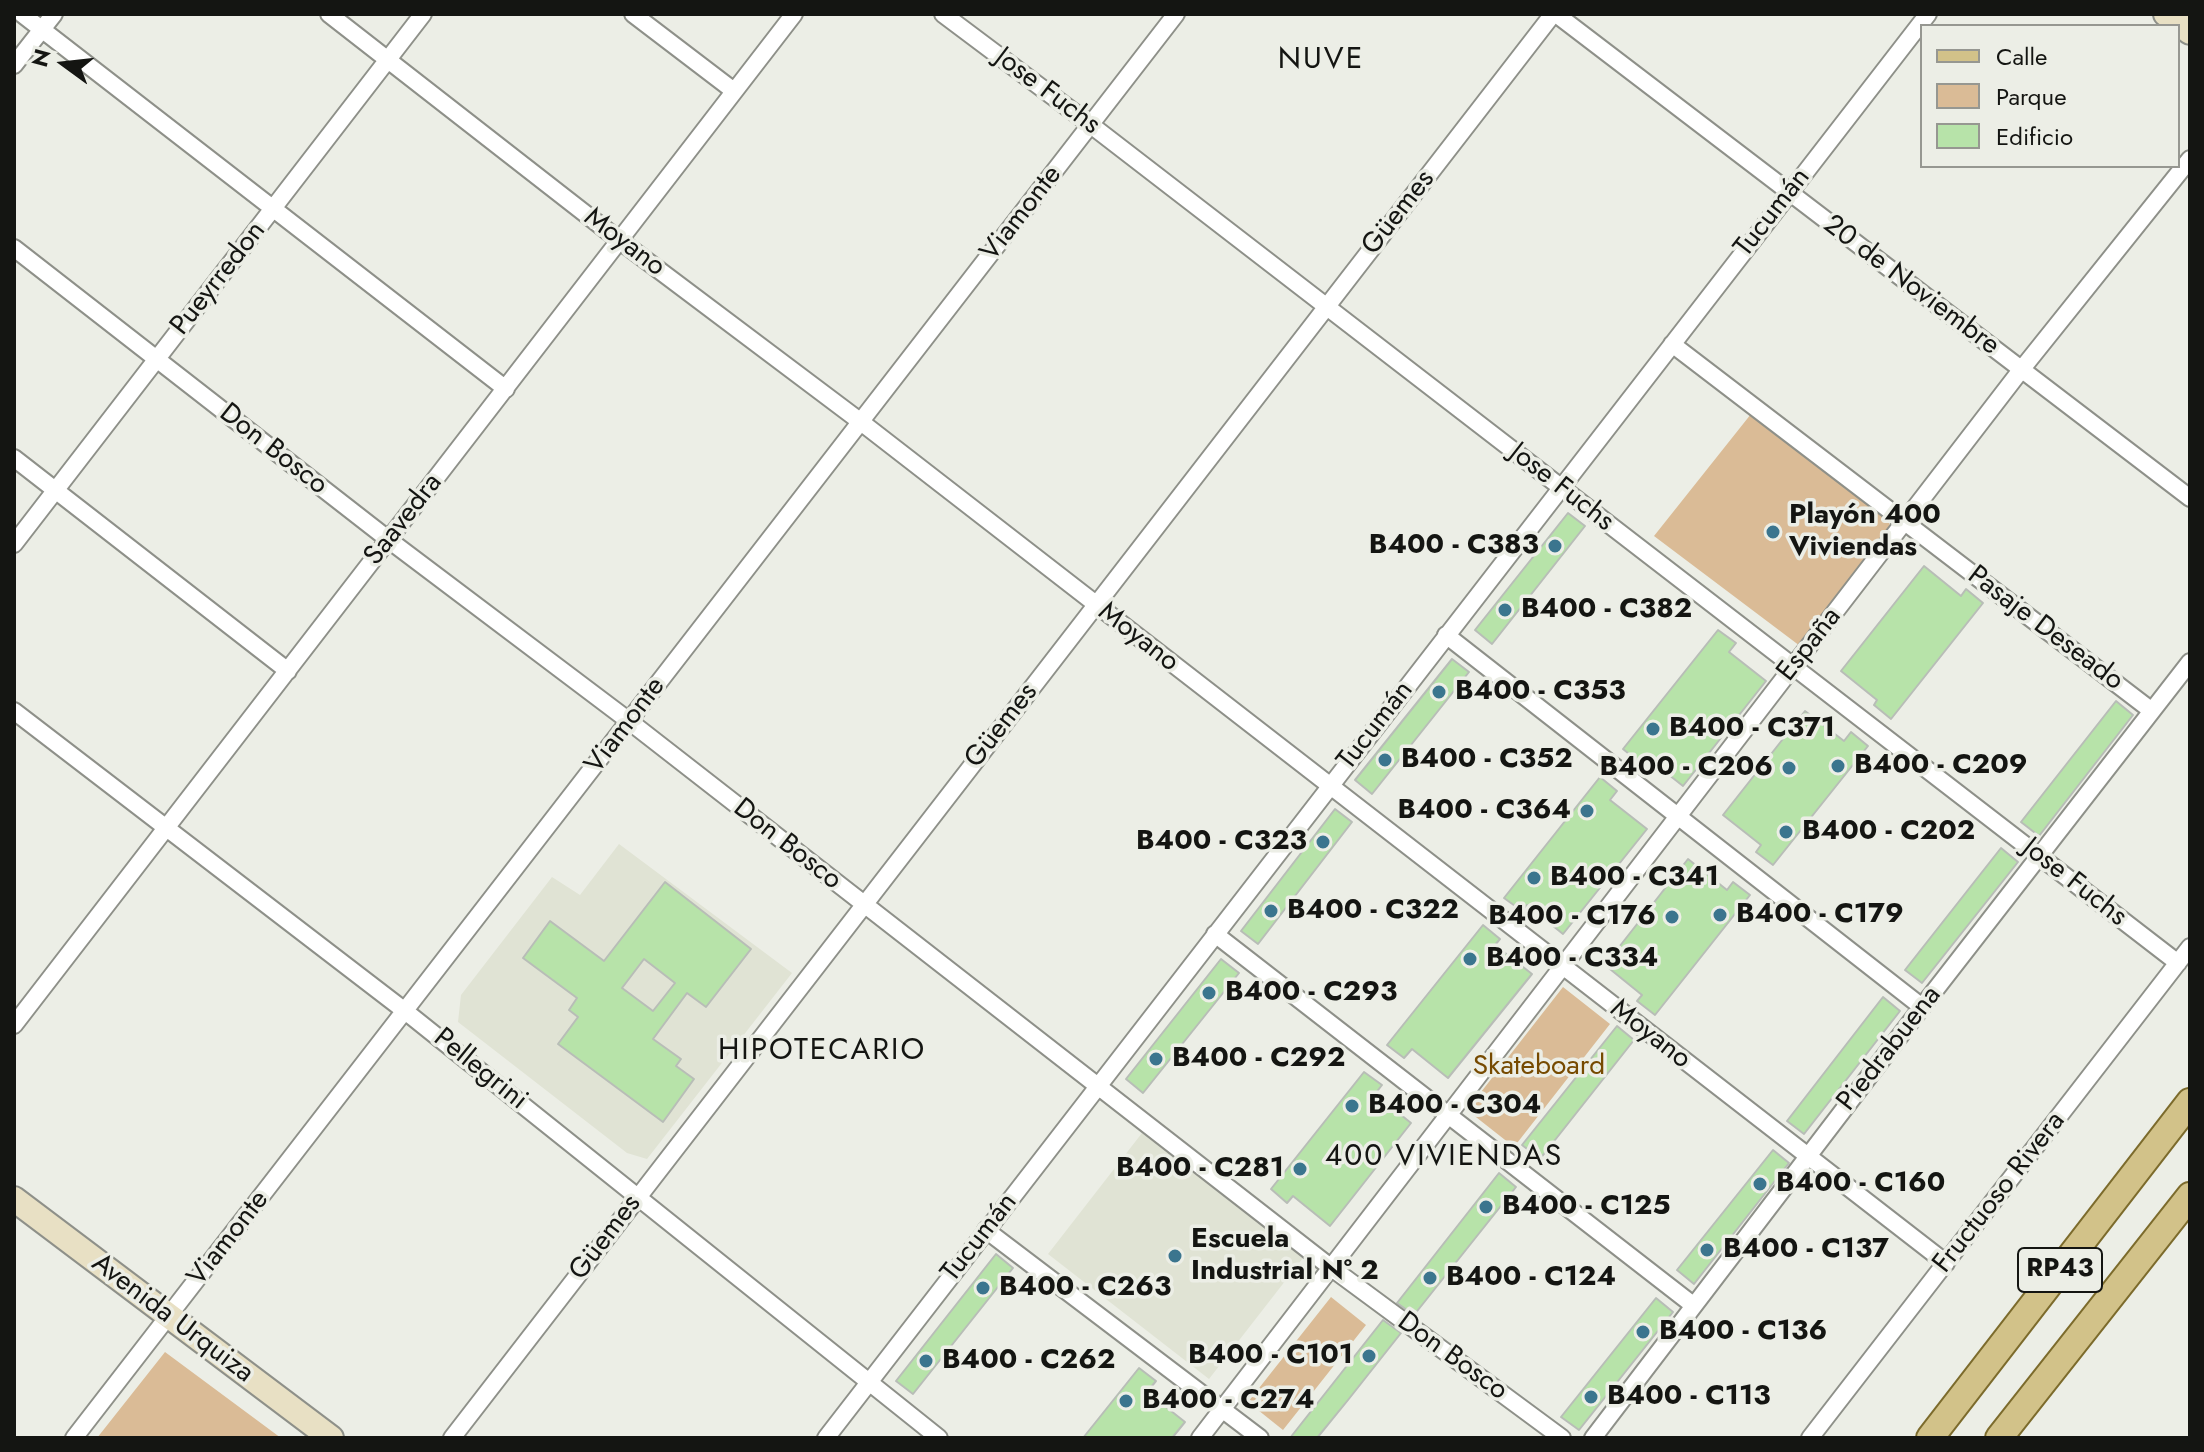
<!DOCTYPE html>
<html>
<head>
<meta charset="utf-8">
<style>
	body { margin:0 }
	#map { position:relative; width:2204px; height:1452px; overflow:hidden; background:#eceee6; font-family:Jost,sans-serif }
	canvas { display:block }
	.frame { position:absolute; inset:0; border:16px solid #141512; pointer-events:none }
	.legend { position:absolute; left:1920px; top:24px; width:260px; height:144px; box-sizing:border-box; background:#eceee6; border:2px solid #969791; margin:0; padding:10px 14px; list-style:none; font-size:24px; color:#141512 }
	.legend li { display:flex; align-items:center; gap:16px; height:40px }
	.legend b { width:40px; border:2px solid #969791 }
	.north { position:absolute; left:24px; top:24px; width:80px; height:80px; -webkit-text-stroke:6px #eceee6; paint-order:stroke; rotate:285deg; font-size:22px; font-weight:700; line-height:32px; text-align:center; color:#141512 }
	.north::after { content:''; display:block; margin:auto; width:28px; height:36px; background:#141512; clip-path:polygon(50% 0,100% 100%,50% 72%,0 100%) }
</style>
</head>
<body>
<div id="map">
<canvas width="2204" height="1452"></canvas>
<div class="frame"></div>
<ul class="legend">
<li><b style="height:10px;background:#d2c289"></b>Calle</li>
<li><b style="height:22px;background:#dabb96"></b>Parque</li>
<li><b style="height:22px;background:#b7e3a9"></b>Edificio</li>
</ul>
<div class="north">N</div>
</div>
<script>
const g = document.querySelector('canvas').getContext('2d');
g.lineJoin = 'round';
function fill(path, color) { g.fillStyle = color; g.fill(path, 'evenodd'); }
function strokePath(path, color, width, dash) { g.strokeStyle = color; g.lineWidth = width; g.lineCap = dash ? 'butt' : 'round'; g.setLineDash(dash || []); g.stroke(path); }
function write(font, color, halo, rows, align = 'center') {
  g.font = font + ' Jost,sans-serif'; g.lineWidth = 7; g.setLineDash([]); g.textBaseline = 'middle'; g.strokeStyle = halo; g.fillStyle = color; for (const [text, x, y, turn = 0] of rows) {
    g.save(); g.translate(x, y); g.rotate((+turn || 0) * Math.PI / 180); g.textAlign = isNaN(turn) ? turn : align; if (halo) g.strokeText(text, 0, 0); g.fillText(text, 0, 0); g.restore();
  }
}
const built = new Path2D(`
	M619,844L792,973L647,1159L627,1153L458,1022L461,995L552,877L580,895Z
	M1142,1133L1303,1258L1209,1379L1048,1254Z`);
const green = new Path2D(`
	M1751,414L1888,519L1891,529L1804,649L1654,536Z
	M1563,987L1610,1024L1514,1147L1467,1110Z
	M1331,1297L1366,1325L1283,1430L1248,1402Z
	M165,1352L281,1438H97Z`);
const building = new Path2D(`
	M1568,513L1585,526L1492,644L1475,630Z
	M1924,566L1961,596L1966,589L1983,603L1891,719L1874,705L1877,700L1841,671Z
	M1718,630L1736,643L1729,652L1766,681L1683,786L1645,756L1640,763L1623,749Z
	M1452,659L1469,672L1372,794L1355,780Z
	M2116,701L2133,715L2039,836L2021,822Z
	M1805,711L1844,741L1851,732L1868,746L1773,865L1756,852L1761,845L1723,815Z
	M1600,777L1617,791L1610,800L1647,829L1563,934L1527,905L1522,911L1504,898Z
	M1335,809L1352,822L1258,944L1241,931Z
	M2001,848L2018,862L1922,983L1905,970Z
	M1688,859L1727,890L1733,882L1750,895L1655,1015L1637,1001L1642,995L1605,965Z
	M665,882L751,949L706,1007L687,993L653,1039L681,1059L676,1066L694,1079L663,1122L558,1044L578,1017L569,1010L577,998L523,958L550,921L604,961ZM644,959L675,983L653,1011L622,988Z
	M1483,925L1500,939L1495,945L1532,974L1448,1078L1412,1049L1404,1058L1387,1045Z
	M1221,959L1239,973L1143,1093L1126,1079Z
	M1883,997L1900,1011L1804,1134L1787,1121Z
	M1617,1026L1634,1040L1540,1159L1522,1145Z
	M1364,1072L1382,1085L1375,1094L1411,1123L1330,1226L1293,1196L1287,1203L1271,1189Z
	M1773,1150L1789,1163L1694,1284L1677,1270Z
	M1499,1173L1516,1187L1414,1315L1397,1303Z
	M996,1254L1013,1268L913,1394L896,1381Z
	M1656,1298L1673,1312L1579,1430L1561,1417Z
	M1383,1320L1401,1333L1348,1400L1317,1438H1290Z
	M1139,1368L1156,1381L1147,1392L1185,1422L1172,1438H1083Z`);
const street = new Path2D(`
	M22,14L506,389
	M329,14L619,240L861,422L1946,1263
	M633,14L734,91
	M943,14L1091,125L2178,963
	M1556,14L2190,498
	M14,65L54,14
	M14,248L389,540L629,721L1329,1266L1562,1438
	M1672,344L2152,711
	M14,458L288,671
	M14,544L423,14
	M1446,635L1922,1007
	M14,711L405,1011L939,1438
	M1215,934L1693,1305
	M14,1025L794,14
	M986,1230L1260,1438
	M74,1438L1176,14
	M452,1438L1553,14
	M826,1438L1928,14
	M1200,1438L2021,370L2190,159
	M1593,1438L1922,1007L2190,662
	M1810,1438L2190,947`);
const secondary = new Path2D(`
	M2166,14L2190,32
	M14,1199L331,1438`);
const primary = new Path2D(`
	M1930,1438L2190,1102
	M1999,1438L2190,1196`);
const markers = [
	[1773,532,8,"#3b758e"],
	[1555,546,8,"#3b758e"],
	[1505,610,8,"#3b758e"],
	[1439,692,8,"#3b758e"],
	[1653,729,8,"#3b758e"],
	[1385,760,8,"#3b758e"],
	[1838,766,8,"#3b758e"],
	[1789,768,8,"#3b758e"],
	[1587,811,8,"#3b758e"],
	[1786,832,8,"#3b758e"],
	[1323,842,8,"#3b758e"],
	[1534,878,8,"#3b758e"],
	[1271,911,8,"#3b758e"],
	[1720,915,8,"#3b758e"],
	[1672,917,8,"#3b758e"],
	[1470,959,8,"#3b758e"],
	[1209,993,8,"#3b758e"],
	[1156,1059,8,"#3b758e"],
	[1352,1106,8,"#3b758e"],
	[1300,1169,8,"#3b758e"],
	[1760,1184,8,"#3b758e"],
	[1486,1207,8,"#3b758e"],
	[1707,1250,8,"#3b758e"],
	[1175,1256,8,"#3b758e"],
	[1430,1278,8,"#3b758e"],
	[983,1288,8,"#3b758e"],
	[1643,1332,8,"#3b758e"],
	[1369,1356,8,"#3b758e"],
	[926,1361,8,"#3b758e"],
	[1591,1397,8,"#3b758e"],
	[1126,1401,8,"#3b758e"]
];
const shields = [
	[2060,1270,84]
];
const shieldNames = [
	["RP43",2060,1270]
];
const streetNames = [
	["Jose Fuchs",1047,92,37],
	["Güemes",1399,213,-52],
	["Tucumán",1773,213,-52],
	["Viamonte",1022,214,-52],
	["Moyano",624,243,37],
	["Pueyrredon",219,279,-52],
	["20 de Noviembre",1911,286,37],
	["Don Bosco",273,450,38],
	["Jose Fuchs",1561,488,38],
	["Saavedra",404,520,-52],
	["Pasaje Deseado",2045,629,37],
	["Moyano",1138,638,38],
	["España",1810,645,-52],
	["Viamonte",626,726,-53],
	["Güemes",1002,726,-52],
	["Tucumán",1376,726,-52],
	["Don Bosco",787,845,38],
	["Jose Fuchs",2074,883,38],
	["Moyano",1650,1035,38],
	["Piedrabuena",1890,1049,-52],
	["Pellegrini",480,1070,39],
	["Fructuoso Rivera",2000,1193,-52],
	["Güemes",606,1238,-53],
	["Tucumán",980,1238,-52],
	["Viamonte",229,1239,-52],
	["Avenida Urquiza",172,1319,37],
	["Don Bosco",1452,1357,36]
];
const poiNames = [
	["Playón 400",1789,516],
	["Viviendas",1789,548],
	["B400 - C383",1539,546,"right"],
	["B400 - C382",1521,610],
	["B400 - C353",1455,692],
	["B400 - C371",1669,729],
	["B400 - C352",1401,760],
	["B400 - C209",1854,766],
	["B400 - C206",1773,768,"right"],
	["B400 - C364",1571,811,"right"],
	["B400 - C202",1802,832],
	["B400 - C323",1307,842,"right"],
	["B400 - C341",1550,878],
	["B400 - C322",1287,911],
	["B400 - C179",1736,915],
	["B400 - C176",1656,917,"right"],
	["B400 - C334",1486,959],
	["B400 - C293",1225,993],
	["B400 - C292",1172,1059],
	["B400 - C304",1368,1106],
	["B400 - C281",1284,1169,"right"],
	["B400 - C160",1776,1184],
	["B400 - C125",1502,1207],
	["Escuela",1191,1240],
	["Industrial N° 2",1191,1272],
	["B400 - C137",1723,1250],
	["B400 - C124",1446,1278],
	["B400 - C263",999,1288],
	["B400 - C136",1659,1332],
	["B400 - C101",1353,1356,"right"],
	["B400 - C262",942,1361],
	["B400 - C113",1607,1397],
	["B400 - C274",1142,1401]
];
const parkNames = [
	["Skateboard",1539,1067]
];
const neighbourhoodNames = [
	["NUVE",1321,61],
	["HIPOTECARIO",822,1052],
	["400 VIVIENDAS",1444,1158]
];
fill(built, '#e0e3d4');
fill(green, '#dabb96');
fill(building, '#b7e3a9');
strokePath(building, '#b8bdb7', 2);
strokePath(street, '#8e9089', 20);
strokePath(secondary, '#8e9089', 28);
strokePath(primary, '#7c6b2c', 30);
strokePath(street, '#fff', 16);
strokePath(secondary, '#e8e0c4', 24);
strokePath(primary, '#d2c289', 26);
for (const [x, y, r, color] of markers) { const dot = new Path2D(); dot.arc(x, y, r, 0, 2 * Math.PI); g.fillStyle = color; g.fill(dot); strokePath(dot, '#eceee6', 3); }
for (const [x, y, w] of shields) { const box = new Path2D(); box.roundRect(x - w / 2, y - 22, w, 44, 6); g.fillStyle = '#eceee6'; g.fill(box); strokePath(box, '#141512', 2); }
write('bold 26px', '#141512', null, shieldNames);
write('28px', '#141512', '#eceee6', streetNames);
write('bold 28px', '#141512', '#eceee6', poiNames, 'left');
write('28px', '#764a01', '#eceee6', parkNames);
g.letterSpacing = '2px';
write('30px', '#141512', '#eceee6', neighbourhoodNames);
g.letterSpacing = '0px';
</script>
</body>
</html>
